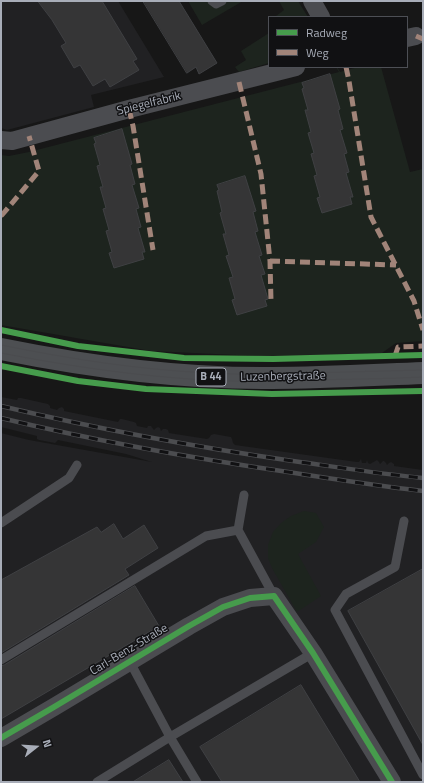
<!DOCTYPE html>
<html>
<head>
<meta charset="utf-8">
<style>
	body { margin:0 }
	#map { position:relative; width:424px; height:783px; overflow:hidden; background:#171717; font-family:"Titillium Web",sans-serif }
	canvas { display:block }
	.frame { position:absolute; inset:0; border:2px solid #a8adb8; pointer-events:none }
	.legend { position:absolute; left:268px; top:16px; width:140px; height:52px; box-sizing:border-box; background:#111113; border:1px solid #4d4f55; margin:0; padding:5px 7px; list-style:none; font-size:12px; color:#a8adb8 }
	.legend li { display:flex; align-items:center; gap:8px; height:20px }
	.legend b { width:20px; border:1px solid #4d4f55 }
	.north { position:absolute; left:16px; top:727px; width:40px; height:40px; -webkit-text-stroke:3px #111113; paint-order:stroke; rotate:73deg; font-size:11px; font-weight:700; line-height:16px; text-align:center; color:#a8adb8 }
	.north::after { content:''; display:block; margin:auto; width:14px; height:18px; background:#a8adb8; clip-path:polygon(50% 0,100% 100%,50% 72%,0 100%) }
</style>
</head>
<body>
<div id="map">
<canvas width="424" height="783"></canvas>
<div class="frame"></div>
<ul class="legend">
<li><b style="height:5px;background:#469c4c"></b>Radweg</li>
<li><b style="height:5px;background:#a18479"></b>Weg</li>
</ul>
<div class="north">N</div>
</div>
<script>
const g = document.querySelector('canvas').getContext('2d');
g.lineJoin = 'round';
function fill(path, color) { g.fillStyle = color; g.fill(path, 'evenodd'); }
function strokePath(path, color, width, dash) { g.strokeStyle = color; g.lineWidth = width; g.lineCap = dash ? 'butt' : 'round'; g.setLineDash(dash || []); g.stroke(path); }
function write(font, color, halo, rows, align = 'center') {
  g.font = font + ' "Titillium Web",sans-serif'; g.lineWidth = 3; g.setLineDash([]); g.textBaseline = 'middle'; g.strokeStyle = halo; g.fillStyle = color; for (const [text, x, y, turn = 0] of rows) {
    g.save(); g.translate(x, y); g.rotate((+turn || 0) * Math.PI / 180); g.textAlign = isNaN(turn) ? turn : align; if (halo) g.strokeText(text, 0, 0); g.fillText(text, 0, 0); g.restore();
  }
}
const built = new Path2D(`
	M1,1H118L164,77L91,95L94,107L7,130L1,128Z
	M1,397L17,400L18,398H21L48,404L50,406V408L57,410L59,408L62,407L64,409V411L118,422L120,419H122L134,422L136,423L137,426L147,428L148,426H151L154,430L156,428L158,427L160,428L161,431L163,429H166L168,430L169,433L207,439L209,438L211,435L214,434L231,437L232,439L233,443L235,445L357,462H359L361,459L362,463H366L367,460L368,463L370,464L377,460L379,462L380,464L383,461H384L386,463L387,465L389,463L391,462L394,464V466L423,470V782H1V433L29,440L152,462L126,454L58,440L55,443L39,440L37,439V436L1,427Z`);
const green = new Path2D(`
	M188,1H243L202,25Z
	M279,1H298L308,17H276V16L284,10Z
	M269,33V63L239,72L235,67L246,60L241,51Z
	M336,67H337L340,72L358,67H381L410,172L423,169V341L396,343L382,353L279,357L151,351L1,325V155L9,156L29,152L339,72Z
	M304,511L316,513L324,527L316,542L298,554L321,596L297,612L272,568L268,558V545L273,532L281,523L291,516Z`);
const building = new Path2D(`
	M38,1H102L137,59L133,61L139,70L110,87L105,79L93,86L80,65L74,68L61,46L66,43L52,20Z
	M143,1H179L217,63L199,74L196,67L187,73Z
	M330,74L340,109L338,110L343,129L340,130L347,153L344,154L349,172L346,173L353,197H350L352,204L322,213L317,198L320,197L314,176L317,175L311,154L314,153L308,133L311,132L305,110H308L302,89L304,88L302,83Z
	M122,129L132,164L130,165L135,184L132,185L139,208L136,209L141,227L138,228L145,252H142L144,259L114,268L109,253L112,252L106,231L109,230L103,209L106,208L100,187H103L97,166L100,165L94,144L96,143L94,138Z
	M245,176L256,211L253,212L258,231L255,232L262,255L259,256L265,274L261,275L268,299L265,300L267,306L237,315L232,300L235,299L229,278L233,277L226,256L229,255L223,234H226L220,213L222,212L217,191L219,190L217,185Z
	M114,524L123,539L144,525L158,548L125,569L129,575L1,653V580L97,527L101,532Z
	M423,569V745L348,611Z
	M135,586L159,626L1,719V666L4,665Z
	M301,685L360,782H222L200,747Z
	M169,760L183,782H133Z`);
const service = new Path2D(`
	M212,1L216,4L222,1
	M244,495L238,530L274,596
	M404,521L395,567L346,594L335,610L423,775
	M1,523L69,478L77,465
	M1,660L206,536L238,530
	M130,662L170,737L197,782
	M97,782L170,737L313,653`);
const minor = new Path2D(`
	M312,1L321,17
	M407,38L416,36
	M1,140L12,141L129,109L296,67
	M1,738L54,707L189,626L223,607L250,598L274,596L313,653L392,782`);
const primary = new Path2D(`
	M1,349C90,367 181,379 272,378C322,378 373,375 423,373`);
const tram = new Path2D(`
	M1,345C70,359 140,370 211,373C243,375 276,374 308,373C346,372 385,371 423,370
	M1,353C68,366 136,376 205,380C241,382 278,381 314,380C350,379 387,379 423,377`);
const rail = new Path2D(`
	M1,406C98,429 195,447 293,461C337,467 380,474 423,478
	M1,418C96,441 191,458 288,472C333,479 378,486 423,491`);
const quiet = new Path2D(`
	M416,36L423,39
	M346,67L349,81L371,217L414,301L423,330
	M239,82L261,174L270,261L271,301
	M129,109L133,126L153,250
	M1,215H2L39,171L29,136
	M270,261L396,265
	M395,356L398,347L423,346`);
const cycleway = new Path2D(`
	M1,330L78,346L184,358L273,359L423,355
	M1,366L78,381L146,389L272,394L423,391
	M1,738L54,707L189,626L223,607L250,598L274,596L313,653L392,782`);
const shields = [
	[211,377,30]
];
const shieldNames = [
	["B 44",211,377]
];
const streetNames = [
	["Spiegelfabrik",149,104,-14],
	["Luzenbergstraße",283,377,-1],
	["Carl-Benz-Straße",129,650,-31]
];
fill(built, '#212123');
fill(green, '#1d241e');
fill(building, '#353536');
strokePath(building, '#3f4043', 1);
strokePath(service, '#4b4c50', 9);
strokePath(minor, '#4b4c50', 18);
strokePath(primary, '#4d4f52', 22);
strokePath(tram, '#4b4c4f', 1);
strokePath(rail, '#4b4c4f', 4.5);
strokePath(rail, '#111113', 3, [9]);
strokePath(quiet, '#a18479', 5, [10, 5]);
strokePath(cycleway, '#469c4c', 6);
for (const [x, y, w] of shields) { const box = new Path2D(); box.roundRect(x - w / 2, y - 9, w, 18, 3); g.fillStyle = '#111113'; g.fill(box); strokePath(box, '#a8adb8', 1); }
write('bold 11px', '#a8adb8', null, shieldNames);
write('12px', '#a8adb8', '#111113', streetNames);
</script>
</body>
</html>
